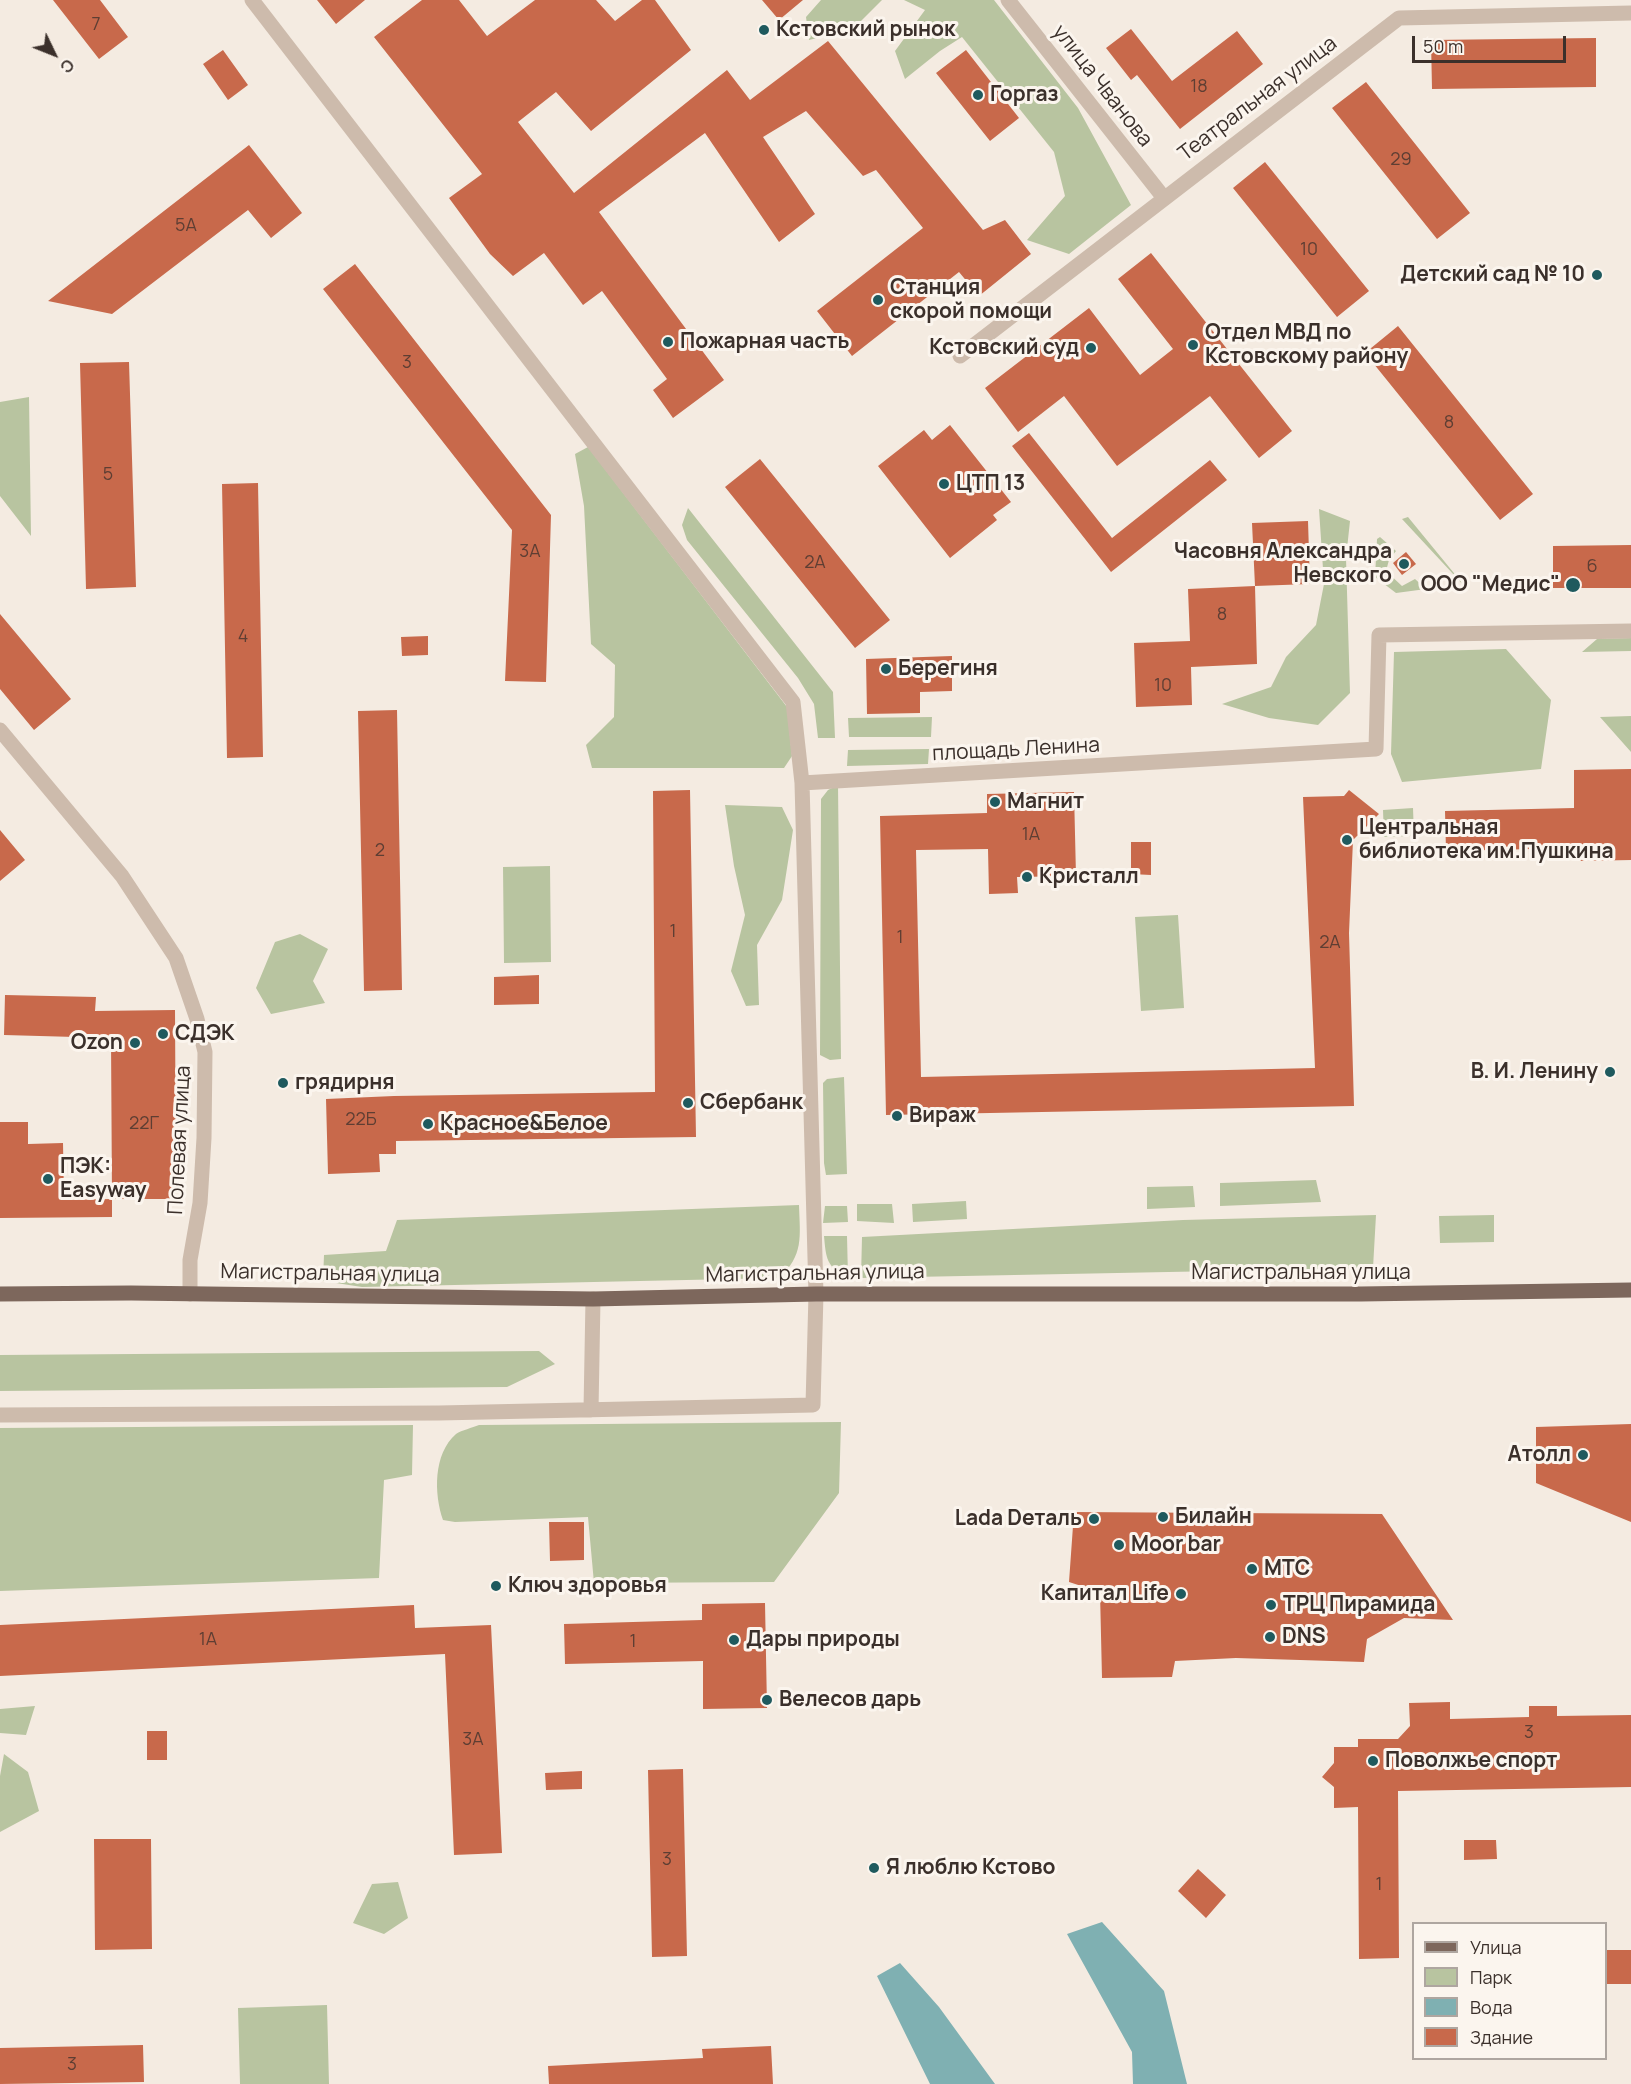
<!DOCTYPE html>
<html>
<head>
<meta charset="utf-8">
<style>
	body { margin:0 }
	#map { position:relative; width:1631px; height:2084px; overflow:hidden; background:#f4ebe1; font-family:Manrope,sans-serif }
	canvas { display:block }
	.legend { position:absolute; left:1412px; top:1922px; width:195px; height:138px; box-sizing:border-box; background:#fbf5ee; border:2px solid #aea6a0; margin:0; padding:8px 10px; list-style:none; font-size:18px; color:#3b302b }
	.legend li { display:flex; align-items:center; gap:12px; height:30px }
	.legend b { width:30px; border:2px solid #aea6a0 }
	.north { position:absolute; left:24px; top:24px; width:60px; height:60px; -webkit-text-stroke:4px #fbf5ee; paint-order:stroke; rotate:133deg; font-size:16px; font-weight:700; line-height:24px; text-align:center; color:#3b302b }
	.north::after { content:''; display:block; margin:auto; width:21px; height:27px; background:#3b302b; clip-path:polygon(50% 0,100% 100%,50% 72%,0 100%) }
	.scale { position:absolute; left:1412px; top:36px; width:154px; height:27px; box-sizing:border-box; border:3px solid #3b302b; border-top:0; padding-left:8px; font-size:18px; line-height:21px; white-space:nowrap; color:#3b302b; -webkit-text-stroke:4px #fbf5ee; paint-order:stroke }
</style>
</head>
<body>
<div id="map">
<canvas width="1631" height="2084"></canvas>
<ul class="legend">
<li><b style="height:8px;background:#7d675c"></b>Улица</li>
<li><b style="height:16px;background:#b8c4a0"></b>Парк</li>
<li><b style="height:16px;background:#7fb0b2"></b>Вода</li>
<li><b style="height:16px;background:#c8694b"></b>Здание</li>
</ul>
<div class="north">С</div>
<div class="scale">50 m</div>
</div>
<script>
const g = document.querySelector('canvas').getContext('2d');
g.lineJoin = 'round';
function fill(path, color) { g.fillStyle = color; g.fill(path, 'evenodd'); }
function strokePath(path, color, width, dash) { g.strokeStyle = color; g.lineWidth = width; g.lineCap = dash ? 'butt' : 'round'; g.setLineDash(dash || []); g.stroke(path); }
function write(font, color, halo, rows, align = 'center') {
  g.font = font + ' Manrope,sans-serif'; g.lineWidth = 6; g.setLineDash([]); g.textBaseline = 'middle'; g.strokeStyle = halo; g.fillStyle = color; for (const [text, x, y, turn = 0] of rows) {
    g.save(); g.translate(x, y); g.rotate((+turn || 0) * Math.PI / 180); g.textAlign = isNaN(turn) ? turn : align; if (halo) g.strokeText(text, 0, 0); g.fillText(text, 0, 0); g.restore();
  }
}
const green = new Path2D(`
	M821,0H882L853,29L809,40L806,17Z
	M904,0H994L1078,108L1131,205L1069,254L1027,240L1065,196L1054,152L962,37L940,51L905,79L895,51L925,10Z
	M29,397L31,536L0,496V402Z
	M588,447L787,707L792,756L784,768H592L586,745L614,717L615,665L591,644L584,506L575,454Z
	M688,508L833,692L835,738H818L814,704L798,678L687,540L682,525Z
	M1319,509L1350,521L1346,558L1350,693L1318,725L1269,718L1222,704L1271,687L1286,657L1316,625L1324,584Z
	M1408,517L1467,589L1402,519Z
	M1380,537L1396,551L1389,560L1386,571L1402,586L1415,579L1426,589L1396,593L1375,577L1377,539Z
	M1631,638V651L1582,652L1597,639Z
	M1506,649L1551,700L1541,769L1402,782L1391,754L1394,652Z
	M1631,716V752L1600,717Z
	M932,717L931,737H849L848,718Z
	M929,749L928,764L847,766L848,750Z
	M838,785L841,1059L830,1060L820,1055L821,799L828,790Z
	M725,805L782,807L793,830L782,900L757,945L759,1005L746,1006L731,971L745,915L734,866Z
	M1413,808L1414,836L1384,837L1383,810Z
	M550,866L551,962L504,963L503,867Z
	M1178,915L1184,1008L1141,1011L1135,917Z
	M300,934L328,949L313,981L325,1003L271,1014L256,988L275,942Z
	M844,1077L847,1174L826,1175L824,1163L823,1083L827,1079Z
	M1316,1180L1321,1202L1220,1206V1183Z
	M1193,1186L1195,1207L1147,1209V1187Z
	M966,1201L967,1219L913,1222L912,1204Z
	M857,1204H892L894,1223L857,1221Z
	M799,1205C800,1237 804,1255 779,1278L362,1287L323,1281L324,1255L386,1251L397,1220Z
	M825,1206H847L848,1222L823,1223Z
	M1376,1215L1373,1268L861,1278L862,1237L1183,1220Z
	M1494,1215V1242L1440,1243L1439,1216Z
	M824,1236H847L848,1277C826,1268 826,1257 824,1236Z
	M539,1351L555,1364L507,1387L0,1391V1355Z
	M841,1422L839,1493L774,1582L594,1583L588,1517L455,1522L443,1520C434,1494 433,1454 456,1434C462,1430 472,1428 479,1425Z
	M413,1425L412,1475L384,1480L379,1578L0,1591V1428Z
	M35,1706L26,1735L0,1733V1709Z
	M4,1754L28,1772L39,1811L0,1832V1776Z
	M398,1882L408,1918L384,1934L353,1923L372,1884Z
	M327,2005L329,2084H240L238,2008Z`);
const water = new Path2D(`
	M1102,1922L1164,1991L1187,2084H1133L1132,2052L1067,1934Z
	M900,1963L939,2007L995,2084H930L877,1976Z`);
const building = new Path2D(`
	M53,0H100L128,37L99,59Z
	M317,0H365L336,24Z
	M422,0H459L487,36L535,0H596L615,21L642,0H655L691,50L591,131L556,92L518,122L574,193L727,70L750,100L828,41L983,230L1005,220L1031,254L979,296L959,272L852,356L817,311L923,228L876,170L863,176L806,111L763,137L815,214L779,242L705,133L599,212L724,380L673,418L653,390L667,379L602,291L583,305L544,253L513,276L490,254L449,198L482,174L374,37Z
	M762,0H803L779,20Z
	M1131,29L1172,81L1237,31L1263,64L1180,129L1137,75L1131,80L1106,48Z
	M1596,38V87L1432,89L1431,40Z
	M223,50L248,85L228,100L203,64Z
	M966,50L1019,118L990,141L936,73Z
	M1366,82L1470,213L1437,239L1332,108Z
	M249,145L302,213L271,238L248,210L112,314L48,301Z
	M1265,162L1369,291L1337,317L1233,188Z
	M1151,253L1292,431L1259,458L1210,396L1117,466L1064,396L1018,432L985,388L1089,308L1140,375L1173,349L1118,279Z
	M355,264L551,515L546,682L505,681L512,530L323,289Z
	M1398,326L1533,494L1500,520L1365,353Z
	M129,362L136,587L86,589L80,363Z
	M950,425L1011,502L993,515L997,520L950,558L878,466L924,430L932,440Z
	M1029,433L1112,538L1210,460L1227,480L1111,572L1012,446Z
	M760,459L890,620L855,648L725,487Z
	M258,483L263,757L227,758L222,484Z
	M1308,521L1310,584L1255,586L1252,523Z
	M1631,545V588H1553V546Z
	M1406,552L1416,564L1402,575L1393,563Z
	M1255,586L1257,664L1191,667L1192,705L1136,707L1134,643L1190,641L1188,589Z
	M0,614L71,699L34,730L0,689Z
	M428,636V655L402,656L401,637Z
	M952,656V691L920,692V713L867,714L866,659Z
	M397,710L402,990L364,991L358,711Z
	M1631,769V860L1580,861L1579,848L1446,851L1445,811L1574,808V770Z
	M690,790L696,1137L396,1141V1154H379L380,1172L328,1174L326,1099L394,1096L655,1092L653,791Z
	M1349,790L1379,814L1353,840L1349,933L1354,1106L886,1115L880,816L987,813V794L1074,792L1076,876L1017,877L1018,893L989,894L988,849L916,850L921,1077L1315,1068L1303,797L1344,796Z
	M0,830L25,860L0,881Z
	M1131,842H1151V875L1131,874Z
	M539,975V1004L494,1005V977Z
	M5,995L96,997L95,1011L175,1010L176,1199H112L111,1038L4,1035Z
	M0,1122H28V1144L63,1143L64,1200L112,1199V1217L0,1218Z
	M1631,1424V1522L1536,1483V1427Z
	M1074,1512L1382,1514L1453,1620L1404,1618L1367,1639L1364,1662L1236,1658L1175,1661L1172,1677L1102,1678L1100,1592L1069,1582Z
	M549,1522H584V1560L550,1561Z
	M765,1603L767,1708L703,1709V1661L565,1664L564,1624L702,1620V1604Z
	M414,1605L415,1628L491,1625L502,1853L454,1855L445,1654L0,1676V1625Z
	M1450,1702V1719L1529,1717V1706H1557V1716L1631,1715V1787L1398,1791L1399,1958L1359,1959L1358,1807L1334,1808V1787L1322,1777L1334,1763V1747H1358V1739H1398L1410,1726L1409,1703Z
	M147,1731H167V1760H147Z
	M683,1769L687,1956L652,1957L648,1770Z
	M582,1771V1789L546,1790L545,1773Z
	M94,1839H151L152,1949L95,1950Z
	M1464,1840H1496L1497,1859L1464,1860Z
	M1198,1869L1226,1895L1206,1918L1178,1891Z
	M1605,1950H1631V1984H1605Z
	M143,2045L144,2082L0,2084V2048Z
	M771,2046L773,2084H549L548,2066L703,2058L702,2049Z`);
const minor = new Path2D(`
	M252,0L793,702L802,783
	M1008,0L1164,198
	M960,356L1399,18L1631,13
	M0,730L122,876L176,958L197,1019L205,1052L204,1138L200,1203L190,1260V1294
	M591,1410L593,1299
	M0,1415L439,1413L813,1405L816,1294L802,783L1376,749L1379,635L1631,631`);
const major = new Path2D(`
	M0,1294L131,1293L593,1299L816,1294H1361L1631,1290`);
const markers = [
	[764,30,6,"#1f5a5e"],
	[978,95,6,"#1f5a5e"],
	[1597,275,6,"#1f5a5e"],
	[878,300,6,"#1f5a5e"],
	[668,342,6,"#1f5a5e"],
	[1193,345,6,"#1f5a5e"],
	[1091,348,6,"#1f5a5e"],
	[944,484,6,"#1f5a5e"],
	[1404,564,6,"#1f5a5e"],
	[1573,585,8,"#1f5a5e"],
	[886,669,6,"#1f5a5e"],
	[995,802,6,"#1f5a5e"],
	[1347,840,6,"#1f5a5e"],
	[1027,877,6,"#1f5a5e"],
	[163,1034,6,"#1f5a5e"],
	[135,1043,6,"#1f5a5e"],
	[1610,1072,6,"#1f5a5e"],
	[283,1083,6,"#1f5a5e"],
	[688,1103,6,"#1f5a5e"],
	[897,1116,6,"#1f5a5e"],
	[428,1124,6,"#1f5a5e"],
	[48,1179,6,"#1f5a5e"],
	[1583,1455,6,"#1f5a5e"],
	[1163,1517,6,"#1f5a5e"],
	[1094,1519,6,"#1f5a5e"],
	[1119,1545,6,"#1f5a5e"],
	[1252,1569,6,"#1f5a5e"],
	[496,1586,6,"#1f5a5e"],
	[1181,1594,6,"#1f5a5e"],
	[1271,1605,6,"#1f5a5e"],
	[1270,1637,6,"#1f5a5e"],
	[734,1640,6,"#1f5a5e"],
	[767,1700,6,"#1f5a5e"],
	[1373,1761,6,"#1f5a5e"],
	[874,1868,6,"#1f5a5e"]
];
const numberNames = [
	["7",96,25],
	["18",1199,87],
	["29",1401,160],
	["5А",186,226],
	["10",1309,250],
	["3",407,363],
	["8",1449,423],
	["5",108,475],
	["3А",530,552],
	["2А",815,563],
	["6",1592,567],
	["8",1222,615],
	["4",243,637],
	["10",1163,686],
	["1А",1031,835],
	["2",380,851],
	["1",673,932],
	["1",900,938],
	["2А",1330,943],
	["22Б",361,1120],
	["22Г",144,1124],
	["1А",208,1640],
	["1",633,1642],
	["3",1529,1733],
	["3А",473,1740],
	["3",667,1860],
	["1",1379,1885],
	["3",72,2065]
];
const poiNames = [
	["Кстовский рынок",776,30],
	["Горгаз",990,95],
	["Детский сад № 10",1585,275,"right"],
	["Станция",890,288],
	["скорой помощи",890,312],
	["Отдел МВД по",1205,333],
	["Кстовскому району",1205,357],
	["Пожарная часть",680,342],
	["Кстовский суд",1079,348,"right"],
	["ЦТП 13",956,484],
	["Часовня Александра",1392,552,"right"],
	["Невского",1392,576,"right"],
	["ООО \"Медис\"",1560,585,"right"],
	["Берегиня",898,669],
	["Магнит",1007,802],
	["Центральная",1359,828],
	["библиотека им.Пушкина",1359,852],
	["Кристалл",1039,877],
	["СДЭК",175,1034],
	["Ozon",123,1043,"right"],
	["В. И. Ленину",1598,1072,"right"],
	["грядирня",295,1083],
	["Сбербанк",700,1103],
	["Вираж",909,1116],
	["Красное&Белое",440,1124],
	["ПЭК:",60,1167],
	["Easyway",60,1191],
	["Атолл",1571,1455,"right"],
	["Билайн",1175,1517],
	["Lada Dеталь",1082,1519,"right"],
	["Moor bar",1131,1545],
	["МТС",1264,1569],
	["Ключ здоровья",508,1586],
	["Капитал Life",1169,1594,"right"],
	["ТРЦ Пирамида",1283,1605],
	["DNS",1282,1637],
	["Дары природы",746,1640],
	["Велесов дарь",779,1700],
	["Поволжье спорт",1385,1761],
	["Я люблю Кстово",886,1868]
];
const streetNames = [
	["улица Чванова",1102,86,52],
	["Театральная улица",1258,99,-37],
	["площадь Ленина",1016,750,-3],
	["Полевая улица",180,1140,-87],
	["Магистральная улица",1301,1273],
	["Магистральная улица",330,1274,1],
	["Магистральная улица",815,1274,-1]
];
fill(green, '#b8c4a0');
fill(water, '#7fb0b2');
fill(building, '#c8694b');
strokePath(minor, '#cdbbac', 15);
strokePath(major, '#7d675c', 15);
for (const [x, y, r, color] of markers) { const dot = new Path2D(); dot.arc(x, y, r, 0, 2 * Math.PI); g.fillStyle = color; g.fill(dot); strokePath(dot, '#fbf5ee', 2); }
write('18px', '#5e3e33', null, numberNames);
write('bold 21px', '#3b302b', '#fbf5ee', poiNames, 'left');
write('21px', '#3b302b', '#fbf5ee', streetNames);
</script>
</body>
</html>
